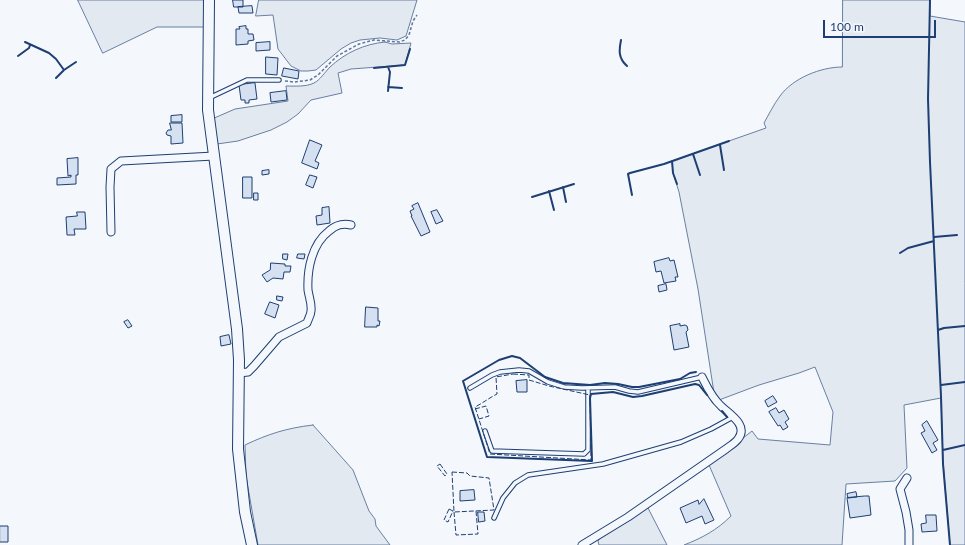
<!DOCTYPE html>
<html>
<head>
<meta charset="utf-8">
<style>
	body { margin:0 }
	#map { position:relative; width:965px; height:545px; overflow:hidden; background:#f4f7fb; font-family:Lato,sans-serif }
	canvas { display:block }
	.scale { position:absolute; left:823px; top:20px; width:113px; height:18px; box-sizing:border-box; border:2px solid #1d3f73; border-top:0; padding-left:5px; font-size:12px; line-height:14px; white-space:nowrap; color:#1d3f73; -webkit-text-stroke:3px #f4f7fb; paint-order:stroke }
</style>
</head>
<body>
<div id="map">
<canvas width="965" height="545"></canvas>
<div class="scale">100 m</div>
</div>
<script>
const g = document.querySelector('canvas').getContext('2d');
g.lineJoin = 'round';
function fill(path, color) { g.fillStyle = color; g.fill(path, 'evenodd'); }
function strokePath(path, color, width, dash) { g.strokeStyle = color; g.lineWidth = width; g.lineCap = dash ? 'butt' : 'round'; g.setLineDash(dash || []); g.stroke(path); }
const green = new Path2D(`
	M78,0H205V27H157L103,53Z
	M259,0H417L406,36L397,40L380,38L360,40L351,43L341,49L316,70L308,71H301L291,66L278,49L273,15L256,16Z
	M843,0H930V16L965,22V545H950L943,461L941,398L904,405L907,468L895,481L846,484L842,545H684C702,538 717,530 731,516L709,465L752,431L758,439L830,445L833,412L815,367L799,373L759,385L719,400L714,393L698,289L679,192L673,173L672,161L766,128L764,123C769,114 774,104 780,96C793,78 821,67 842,67Z
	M385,42L392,44L411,43L405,65L351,69L338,73L342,93L311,100L298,114L287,122L271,130L238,141L217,144L212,119L235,109L288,101L286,86C295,86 306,87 314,83C320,80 325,72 330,67C345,53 364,44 385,42Z
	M313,425L353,470L369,511L375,519L376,526L390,545H258L246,476L245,445C268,434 287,428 313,425Z
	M648,508L667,545H599L598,541L601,537Z`);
const building = new Path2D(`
	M233,0H243V7H234Z
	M252,6L253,13H239L238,7Z
	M246,26V29H248V34H253L254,40L248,41V44L236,45V29H240L239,27Z
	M270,42V50L256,51V43Z
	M266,57L278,58L277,75L266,74Z
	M284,68L299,71L298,79L282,76Z
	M255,83L257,99L249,100V103H245V100H241L239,85Z
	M286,91L287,100L271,102L270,93Z
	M182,115V122H171V116Z
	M170,123H182L183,143L171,144V136L167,135L166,133L168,130H171Z
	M310,140L322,145L315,161L319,163L317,169L302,163Z
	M78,158V175H76V184L57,185V178L71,177V175L68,176L67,159Z
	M269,170V174L262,175V171Z
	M310,175L317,177L313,188L306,185Z
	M243,177H252V198H243Z
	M254,193H258V200H254Z
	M418,203L430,232L421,236L411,216H412L410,211L414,209L412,206Z
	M329,207L330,223L317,225L316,216L322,215V208Z
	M437,210L443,221L436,224L431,212Z
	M77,212H85L86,229H74L75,235H67L66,217L77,216Z
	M283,254H288L287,260L283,259Z
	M298,254H305L304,259L297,258Z
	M669,258L670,261L674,260L678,277H675L676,281L664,283L661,271L656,272L654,262Z
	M271,263L285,264V266H291L290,272H284L283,279L273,278L267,282L262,275L270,270Z
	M666,284L667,290L659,292L658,286Z
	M277,296L283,297L282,301L277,300Z
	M270,302L279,305L275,318L265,314Z
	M366,307L378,308V321H380L379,326L377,325V327H365Z
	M128,320L132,326L128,328L124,322Z
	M680,324V326L685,325L687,326L688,330L686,332L689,347L674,350L670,326Z
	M229,335L231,344L221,346L220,337Z
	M527,380V392H517L516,381Z
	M773,396L777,402L768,407L765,401Z
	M776,408L779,413L784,410L789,419L785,422L788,427L783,430L780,425L778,426L769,412Z
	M927,421L938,440L933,443L937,450L932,453L921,433L925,431L922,425Z
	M474,490L475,500L460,501V491Z
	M856,492L857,497L848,498L847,494Z
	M865,496H869L871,515L850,518L847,498Z
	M704,499L714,520L705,524L702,516L686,523L680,508L698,500L699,504Z
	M478,512H484L485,521L479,522Z
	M926,515H936L937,531L922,532L921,524L926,523Z
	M0,526H8V542H0Z`);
const path = new Path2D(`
	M285,81L294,82L310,80L318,75L337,56L359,44L374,40L399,42L405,40L409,35L413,21L417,15`);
const lane = new Path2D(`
	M209,98L247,80H279
	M470,388L492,375L500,372L519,370L529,371L548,382L564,387L582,388L615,387L629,391L638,392L702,377
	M485,431L492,451L584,454L588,450V388
	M494,518L503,498L515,483L528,475L603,464L681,442L711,429L733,417`);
const street = new Path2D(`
	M111,232L110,187L111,169L121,161L214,156
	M239,373L248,372L254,366L279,337L307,323C308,319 311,315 311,311C312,304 309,297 308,290C307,269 312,244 329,231C336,225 342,223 351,225
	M907,478L900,489L906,512L909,530V545
	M582,545L628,517L726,449C730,446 735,443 738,439C749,425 729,414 721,406C712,398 707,387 702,377`);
const secondary = new Path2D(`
	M209,0L208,110L237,329L239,360L238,449L245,512L252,545`);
const fence = new Path2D(`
	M513,374L529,375V380L549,386L590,395L591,460L490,454L475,407C483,403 489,398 497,394L496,377Z
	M475,409L486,406L489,416L479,419
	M440,464L447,474L445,476L437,466Z
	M452,472L467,473L470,476L489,478L494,510L454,512Z
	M449,509L453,511L448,522L444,520Z
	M454,512L456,535L478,534L476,511`);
const wall = new Path2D(`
	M930,0L928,99L930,162L941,396L943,464L950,545
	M621,40C619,50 618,58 627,66
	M25,42L49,53L56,59L64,70L56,78
	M18,56L29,48L30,45
	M374,68L405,65L410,49
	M64,70L76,62
	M388,87L402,88
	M388,91L390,72L388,67
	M720,145L724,170
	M693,154L700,175
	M672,161L673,173L677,184
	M563,187L566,202
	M549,191L554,210
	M632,195L628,174L630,173L664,164L729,141
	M532,197L574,184
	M934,238V237L957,235
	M900,253L908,248L934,241
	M938,330L944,328L965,326
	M696,372L690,373L680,379L639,387H632L618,384L605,383L590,385L563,383L545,377L520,358L512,356L499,360L463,381L487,457L592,461L590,398L591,394L613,392L633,397L642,396L695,384L699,385L707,395
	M941,385L965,382
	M722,411L727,417
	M943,450L965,445`);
fill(green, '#e3e9f0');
strokePath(green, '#687fa3', 1);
fill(building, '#d5e0f0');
strokePath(building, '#1d3f73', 1);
strokePath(lane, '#1d3f73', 5.5);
strokePath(street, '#1d3f73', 9);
strokePath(secondary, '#1d3f73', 12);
strokePath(path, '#5e769c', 1.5, [3, 2]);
strokePath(lane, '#f4f7fb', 3.5);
strokePath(street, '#f4f7fb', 7);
strokePath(secondary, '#f4f7fb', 10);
strokePath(fence, '#1d3f73', 1, [5, 2]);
strokePath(wall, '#1d3f73', 2);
</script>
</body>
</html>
